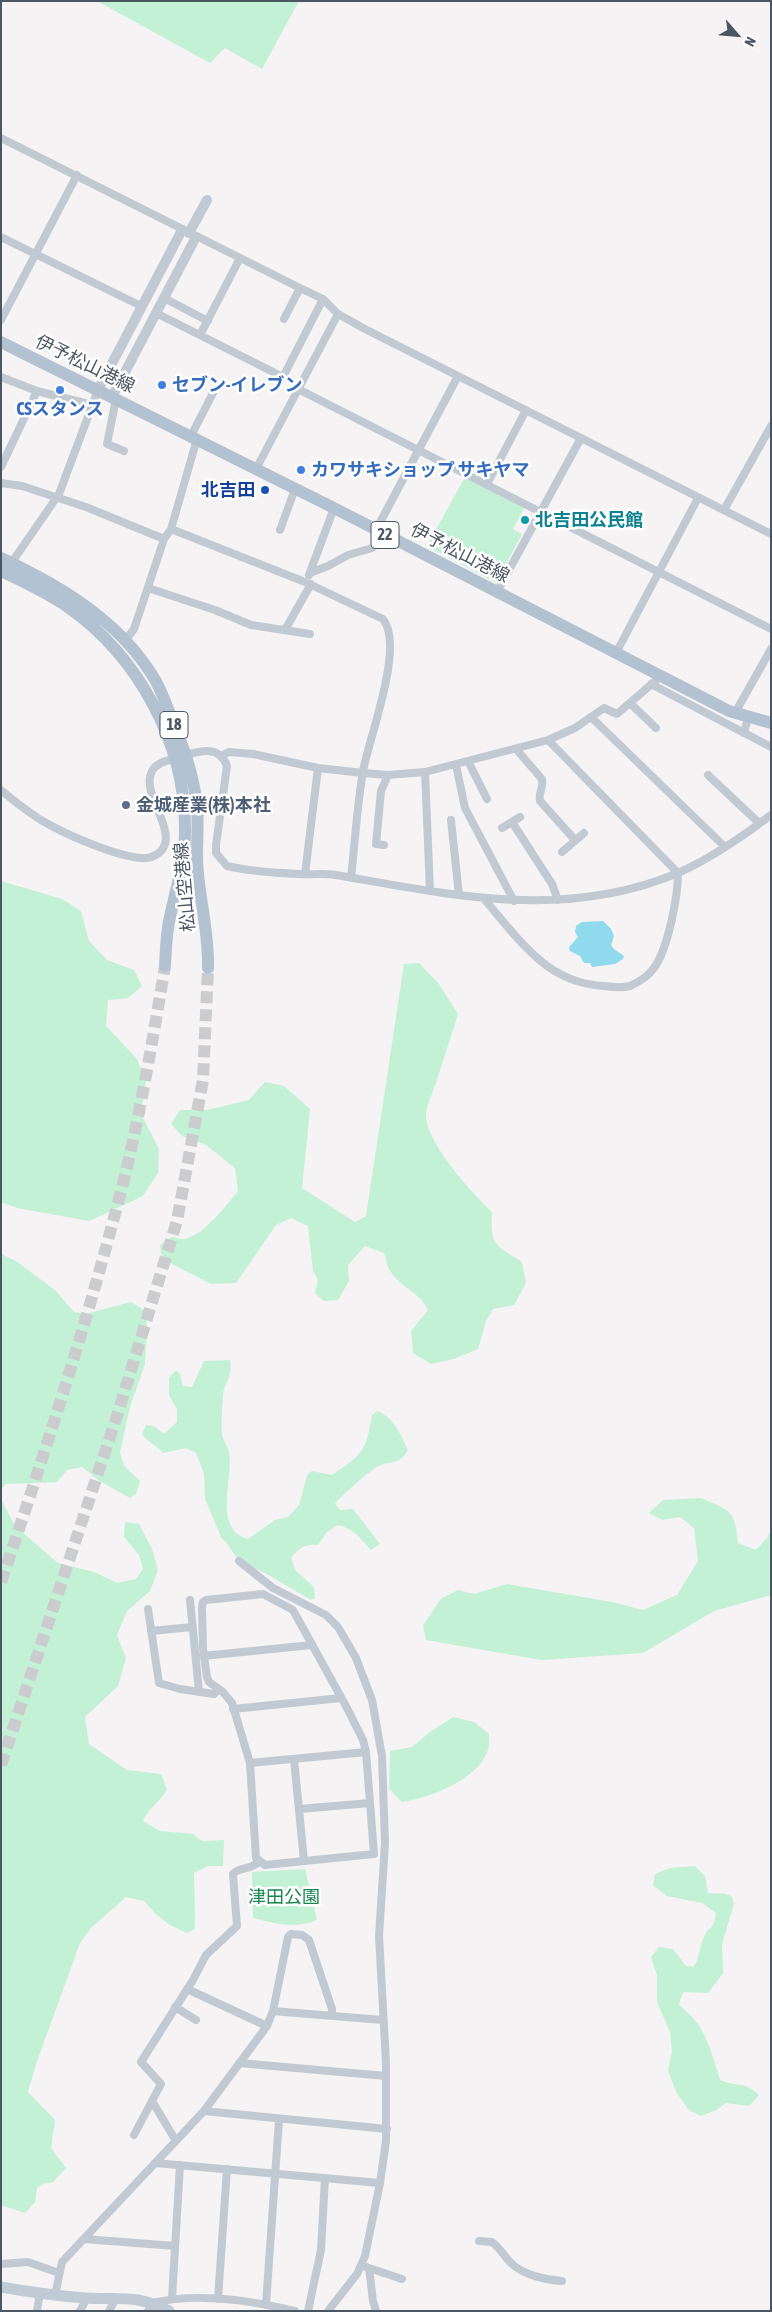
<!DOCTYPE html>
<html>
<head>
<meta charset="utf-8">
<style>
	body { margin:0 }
	#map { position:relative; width:772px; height:2312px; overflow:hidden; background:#f5f3f3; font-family:"Asap Condensed",sans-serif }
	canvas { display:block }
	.frame { position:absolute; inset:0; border:2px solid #4a5661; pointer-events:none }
	.north { position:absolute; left:712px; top:10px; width:50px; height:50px; -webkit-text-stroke:4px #fff; paint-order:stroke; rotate:117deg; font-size:14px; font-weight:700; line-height:20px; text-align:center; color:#4a5661 }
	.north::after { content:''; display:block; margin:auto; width:18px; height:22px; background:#4a5661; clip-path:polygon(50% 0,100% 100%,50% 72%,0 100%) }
</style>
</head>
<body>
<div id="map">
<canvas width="772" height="2312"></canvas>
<div class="frame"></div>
<div class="north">N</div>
</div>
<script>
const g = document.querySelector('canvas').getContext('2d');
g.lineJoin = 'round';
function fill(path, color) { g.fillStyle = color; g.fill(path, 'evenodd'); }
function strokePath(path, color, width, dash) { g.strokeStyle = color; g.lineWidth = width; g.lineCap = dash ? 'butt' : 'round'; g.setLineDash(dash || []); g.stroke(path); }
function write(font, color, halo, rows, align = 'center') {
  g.font = font + ' "Asap Condensed","Noto Sans JP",sans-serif'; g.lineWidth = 5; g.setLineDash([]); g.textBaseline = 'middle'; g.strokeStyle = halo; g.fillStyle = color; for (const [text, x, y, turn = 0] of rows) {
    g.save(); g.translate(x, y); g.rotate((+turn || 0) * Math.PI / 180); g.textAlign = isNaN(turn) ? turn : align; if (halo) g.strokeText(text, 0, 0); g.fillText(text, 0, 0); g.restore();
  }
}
const green = new Path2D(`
	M97,1H299L262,69L225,48L210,63Z
	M465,477L525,507L513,529L522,534L496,583L427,546Z
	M1,881L62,899L81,911L89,941L107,960L134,970L142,986L128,998L108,1000L106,1026L137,1059L146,1081L141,1114L159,1149L158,1173L143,1196L89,1221L17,1208L1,1202Z
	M419,963L439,984L458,1014C451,1037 443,1060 436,1083C433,1092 428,1102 426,1112C423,1140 472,1193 492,1212C490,1245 495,1245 522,1262L526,1283L514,1305L493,1309L486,1321L478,1349L454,1359L431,1364L413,1353L411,1331L428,1310C421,1293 401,1288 391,1272C387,1267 386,1259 384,1253L365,1246L348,1265L349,1281L338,1300L324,1301L315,1293L318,1280L313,1271L308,1226L291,1218L276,1225L236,1283L211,1284L172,1264L161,1254L160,1245L172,1237C177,1238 183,1240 188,1238C205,1233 227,1205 238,1191L235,1168L206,1145L182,1136L171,1124L180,1110H207L249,1100L265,1082L284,1086L310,1109L302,1188L355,1222L366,1216L404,964Z
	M1,1254L16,1261L56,1291L74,1312L86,1314L131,1302L144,1310L147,1326L145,1364L130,1407L120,1452L124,1466L140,1481L136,1494L130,1498L98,1480L82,1467L67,1470L57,1482L5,1484L1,1491Z
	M230,1360C233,1380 224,1380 223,1396C222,1406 221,1425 222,1434C223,1441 228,1446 229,1452C234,1478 212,1529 248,1539L275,1520L288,1517L299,1505L307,1475L312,1471L332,1475C363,1454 366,1452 372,1415L378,1411C395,1419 400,1434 408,1450C398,1467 390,1459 375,1468C361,1478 348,1490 335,1503L340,1510L353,1509L380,1544L371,1550C361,1539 353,1528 338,1525L327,1532L318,1545C305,1544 299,1548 291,1558L296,1571L314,1587L315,1598L311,1600L265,1573L239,1561L226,1542L222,1539L205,1499L204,1473L196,1453L186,1448L163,1453C156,1445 148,1442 142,1434L146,1425L154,1426L164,1434L177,1422V1409L169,1395V1378L176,1370L180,1374L183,1386L192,1387L204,1361Z
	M701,1498C732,1512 734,1508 738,1543L756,1550L767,1538L771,1530V1595L714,1611L643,1653L541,1660L426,1640L423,1625L441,1599L458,1590L474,1594L507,1584L612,1602L643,1610L677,1595L698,1561L694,1528L680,1517L662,1520L649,1513L663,1500Z
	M1,1499L15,1526L58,1563L94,1572L117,1583L136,1579L143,1569L139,1555L124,1537L125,1522L139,1524L152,1549L158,1570L150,1591L127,1611L117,1635L126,1658L118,1686L85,1717L89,1744L127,1770L161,1774L167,1790C160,1801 148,1809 143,1821L160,1831L193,1834L202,1841L224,1840L223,1866H208L194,1873L195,1929L187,1933L170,1925L158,1916L144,1901L126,1897L91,1928L80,1943L36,2064L28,2092L55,2120L51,2148L66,2168L53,2182L43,2184L37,2188L35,2202L25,2213L1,2205Z
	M453,1717L474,1722L489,1734C489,1739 490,1745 488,1750C479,1779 430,1798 402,1802L389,1789L390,1751L412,1747L430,1732Z
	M695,1866L705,1876L708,1893L726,1894L732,1897L734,1904L722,1944L723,1973L708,1993L683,1992L679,2004C684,2011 694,2017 698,2024C709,2040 714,2061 720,2080C738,2088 743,2080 759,2095L749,2106L726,2103L716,2110L701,2116L689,2110L676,2092L668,2070L672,2052L670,2032L657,2002V1975L651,1957L659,1947L673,1949L686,1966L694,1967C700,1957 699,1947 704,1937C709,1925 714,1931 716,1913L702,1903L667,1896L653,1885L655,1874L670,1868Z
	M305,1869L317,1920C295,1929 276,1924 253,1918L252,1872Z`);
const water = new Path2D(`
	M603,921L611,929L614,936L611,945L614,949L624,956L623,959L615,964L592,967L590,963H584L580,956L570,951L569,947L578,937L575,932L576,926L582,922Z`);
const primaryTunnel = new Path2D(`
	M1,1582C48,1444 93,1305 128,1163C143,1098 154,1032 165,966
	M1,1765L116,1419L177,1221L203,1080L208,968`);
const minor = new Path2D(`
	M1,138L300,288L323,299L338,314L365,329L771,534
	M1,237L141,306
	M164,298L208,321
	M156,313L283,377L323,299
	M284,319L300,288
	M1,320L77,175
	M200,335L240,258
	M1,377L37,391L92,405
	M298,389L771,629
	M116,399L107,444L124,451
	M191,436L213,393
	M1,467L37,391
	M256,469L338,314
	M1,483L22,486L86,507L164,539
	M487,484L526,410
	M724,510L771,426
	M171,529L305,582L383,619C405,646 369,738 363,771C357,806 355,842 351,878
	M280,530L295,489
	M376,530L458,376
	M10,565L59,494L98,390
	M310,573L328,566L348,555L372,548L377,544L383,533
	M309,575L334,508
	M148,588L215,610L251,625L310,634
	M497,592L581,438
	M285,630L311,584
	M125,641L134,629L164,539L171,529L197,439
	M616,653L698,498
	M651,684L771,747
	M630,703L656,728
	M735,713L771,649
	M591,717L725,847
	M744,733L748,718
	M516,749L542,779C544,787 538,793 540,801L575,840
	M221,756L229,752L253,754L318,768L363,773L388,775L425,772L548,740L575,728L604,708L617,714L661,676
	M468,761L487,799
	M456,765L465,808L514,901
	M425,772L430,891
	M708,775L759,823
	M1,790C14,801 27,811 41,820C64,834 115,856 141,858C151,859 162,854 165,844C171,823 141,791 152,771C158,761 169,761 179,757C196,752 219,743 227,766L216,845V853L227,866C249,871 275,873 298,874C310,875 323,873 336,875C453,895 563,921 678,873C712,858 742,837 771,815
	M451,820L459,895
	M512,822L552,884L558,900
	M502,828L520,817
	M384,845L376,844L381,791L388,775
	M562,852L584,833
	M305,874L318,768
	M485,900C504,922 523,948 547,966C564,978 583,985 604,986C611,987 622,988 630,986C639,982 649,975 654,968C668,949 678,896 678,873L548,740
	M239,1561L273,1588L326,1615L338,1627L356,1658L372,1700L382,1756L385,1843L379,1936L386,2063V2141L380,2183L365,2256L357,2274L328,2311
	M263,1594L293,1610L347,1708L363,1740L366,1752L374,1854L265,1865L256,1858L250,1763L232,1703L223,1692L209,1682L207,1677L203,1649L202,1607L203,1602L206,1600Z
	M190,1600L199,1692
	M148,1609L159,1683L180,1689L214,1694L219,1689
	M151,1631L192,1627
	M203,1656L312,1645
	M233,1709L341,1698
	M294,1759L304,1861
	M250,1763L366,1752
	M299,1809L370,1803
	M187,1989L267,2026
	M175,2007L196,2020
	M273,2011L288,1937L291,1934L302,1935L309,1940L332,2009V2016
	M239,2063L386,2076
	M152,2101L176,2141
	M204,2111L387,2129
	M134,2135L161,2084L141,2062L193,1980L206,1955L237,1926L233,1874C239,1867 250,1870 259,1862
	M155,2163L380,2183
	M84,2239L175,2246
	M479,2241L492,2242C500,2248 504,2256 511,2263C523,2275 546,2280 562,2281
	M1,2264L28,2262L59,2273
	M366,2267L402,2279
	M369,2268L373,2301L376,2311
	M55,2295L62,2262L204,2111L267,2026L273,2011L382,2020
	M172,2298L180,2165
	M218,2299L227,2169
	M266,2304L279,2120
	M37,2311L40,2293
	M80,2311L87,2298
	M109,2311L116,2298
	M148,2311L152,2303C198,2292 250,2300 295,2311
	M308,2311L321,2250L325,2178`);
const tertiary = new Path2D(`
	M189,233L207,200
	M98,390L182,230
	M112,397L196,237`);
const secondary = new Path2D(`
	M1,2287C29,2292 57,2296 86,2298C121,2300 136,2294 169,2311`);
const primary = new Path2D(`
	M1,342L334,508L729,711L771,723
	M1,558C60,586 119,620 154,678C162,691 166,705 172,719C183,746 192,770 196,799C200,824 195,849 198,874C201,906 209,936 208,968
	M1,571C24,582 48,593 68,607C139,657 186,744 185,831C185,861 176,888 170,917C166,933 166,950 165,966`);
const markers = [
	[162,385,5,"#3f7fe0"],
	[60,390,5,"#3f7fe0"],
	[301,470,5,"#3f7fe0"],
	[265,490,5,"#1a4fb4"],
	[525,520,5,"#0f9aa8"],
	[126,805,5,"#5c6f8a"]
];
const shields = [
	[385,535,28],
	[174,725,28]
];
const shieldNames = [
	["22",385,535],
	["18",174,725]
];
const streetNames = [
	["伊予松山港線",85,364,26],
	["伊予松山港線",460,553,27],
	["松山空港線",185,887,-95]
];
const shopNames = [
	["セブン-イレブン",172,385],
	["CSスタンス",60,409,"center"],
	["カワサキショップ サキヤマ",311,470]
];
const transitNames = [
	["北吉田",255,490]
];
const cultureNames = [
	["北吉田公民館",535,520]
];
const serviceNames = [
	["金城産業(株)本社",136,805]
];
const parkNames = [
	["津田公園",284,1897]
];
fill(green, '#c3f1d5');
fill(water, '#90daee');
strokePath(primaryTunnel, '#caccce', 12, [12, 6]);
strokePath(minor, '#c1cad2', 8);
strokePath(tertiary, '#c1cad2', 10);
strokePath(secondary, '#c1cbd6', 11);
strokePath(primary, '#b3c2d1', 12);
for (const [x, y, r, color] of markers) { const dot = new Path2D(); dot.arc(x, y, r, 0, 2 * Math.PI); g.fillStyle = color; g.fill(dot); strokePath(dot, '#fff', 2); }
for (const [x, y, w] of shields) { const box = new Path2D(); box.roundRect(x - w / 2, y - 13.5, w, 27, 4); g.fillStyle = '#fff'; g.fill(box); strokePath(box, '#4a5661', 1); }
write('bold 16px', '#4a5661', null, shieldNames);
write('18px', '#4a5661', '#fff', streetNames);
write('bold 18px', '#366cbe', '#fff', shopNames, 'left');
write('bold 18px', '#164399', '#fff', transitNames, 'right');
write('bold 18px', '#0d838f', '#fff', cultureNames, 'left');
write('bold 18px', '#4e5e75', '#fff', serviceNames, 'left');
write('18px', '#17864f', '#fff', parkNames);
</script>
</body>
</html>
